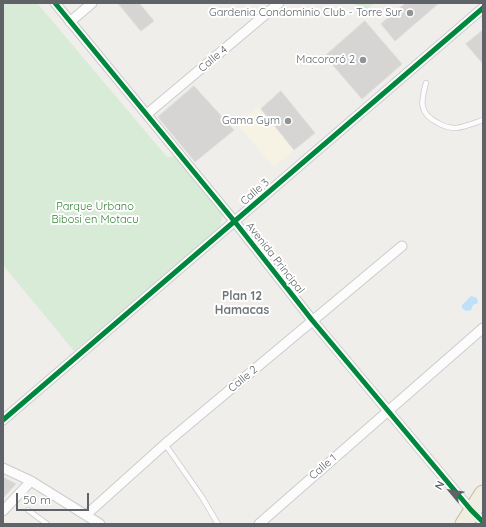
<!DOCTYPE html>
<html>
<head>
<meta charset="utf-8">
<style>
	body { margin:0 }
	#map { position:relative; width:486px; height:527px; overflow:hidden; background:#efeeea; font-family:Quicksand,sans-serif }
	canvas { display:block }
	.frame { position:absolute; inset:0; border:4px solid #5f6368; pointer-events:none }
	.north { position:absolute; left:430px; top:471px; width:40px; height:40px; -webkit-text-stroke:3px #fff; paint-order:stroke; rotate:299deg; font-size:11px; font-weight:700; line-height:16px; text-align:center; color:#5f6368 }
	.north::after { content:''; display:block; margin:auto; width:14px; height:18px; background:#5f6368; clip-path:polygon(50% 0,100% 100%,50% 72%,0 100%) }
	.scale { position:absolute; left:16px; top:493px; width:73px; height:18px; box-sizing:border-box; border:2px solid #5f6368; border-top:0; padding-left:5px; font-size:12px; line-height:14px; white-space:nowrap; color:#5f6368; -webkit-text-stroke:3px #fff; paint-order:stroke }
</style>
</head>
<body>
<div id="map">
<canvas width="486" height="527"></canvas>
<div class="frame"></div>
<div class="north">N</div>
<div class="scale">50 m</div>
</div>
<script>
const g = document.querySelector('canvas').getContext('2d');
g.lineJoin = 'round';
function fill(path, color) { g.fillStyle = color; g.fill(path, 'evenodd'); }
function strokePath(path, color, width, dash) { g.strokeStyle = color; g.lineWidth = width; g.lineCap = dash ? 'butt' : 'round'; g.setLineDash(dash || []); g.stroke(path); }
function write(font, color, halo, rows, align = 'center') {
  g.font = font + ' Quicksand,sans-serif'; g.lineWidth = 4; g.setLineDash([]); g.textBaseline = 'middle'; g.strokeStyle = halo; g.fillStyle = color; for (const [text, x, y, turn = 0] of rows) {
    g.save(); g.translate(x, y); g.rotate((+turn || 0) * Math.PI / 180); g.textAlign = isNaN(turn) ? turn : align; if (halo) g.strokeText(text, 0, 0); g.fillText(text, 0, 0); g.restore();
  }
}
const commercial = new Path2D(`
	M259,106L294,150L274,167L237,124Z`);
const green = new Path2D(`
	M3,3H37L167,157L176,156L223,215L219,229L74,351L3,265Z
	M354,3H374L363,13Z`);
const water = new Path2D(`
	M471,296L477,298L478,303L473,305L471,310L466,311L462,308V305Z`);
const building = new Path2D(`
	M118,3H139L154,21L141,31Z
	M406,3H439L395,41L381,24Z
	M365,21L402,64L362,99L325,56Z
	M483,30V64L466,44Z
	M194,86L234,130L195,162L158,117Z
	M281,91L315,133L294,150L261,109Z
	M3,477L16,484L3,498Z`);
const lane = new Path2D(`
	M426,83C421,101 418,113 438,123C443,126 450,128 456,128C465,127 474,123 483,120
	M165,444L202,497L218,524
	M28,510L47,524`);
const street = new Path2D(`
	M55,3L235,222L312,320L471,510L483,522
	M70,22L92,3
	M147,114L279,3
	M3,420L483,8
	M3,468L31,481L100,524
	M3,511L31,481
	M86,515L165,444L402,246
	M259,524L483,328`);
const highway = new Path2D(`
	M464,524L483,494`);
const cycleway = new Path2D(`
	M55,3L235,222L312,320L471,510L483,522
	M3,420L483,8`);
const markers = [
	[410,13,4,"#919496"],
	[363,60,4,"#919496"],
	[288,121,4,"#919496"]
];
const poiNames = [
	["Gardenia Condominio Club - Torre Sur",402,13],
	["Macororó 2",355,60],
	["Gama Gym",280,121]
];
const streetNames = [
	["Calle 4",213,59,-40],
	["Calle 3",255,192,-41],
	["Avenida Principal",275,258,52],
	["Calle 2",243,379,-40],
	["Calle 1",323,467,-41]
];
const parkNames = [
	["Parque Urbano",95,207],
	["Bibosi en Motacu",95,220]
];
const neighbourhoodNames = [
	["Plan 12",242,296],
	["Hamacas",242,310]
];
fill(commercial, '#f7f3e4');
fill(green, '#d8ebd6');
fill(water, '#bfe0f9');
fill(building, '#d6d5d3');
strokePath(building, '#deddd9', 1);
strokePath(lane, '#cbcccc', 6);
strokePath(street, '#cbcccc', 11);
strokePath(highway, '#c8b996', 19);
strokePath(lane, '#fdfcfc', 4.5);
strokePath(street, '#fdfcfc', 9);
strokePath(highway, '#f0ede3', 17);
strokePath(cycleway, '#00873e', 5);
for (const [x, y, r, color] of markers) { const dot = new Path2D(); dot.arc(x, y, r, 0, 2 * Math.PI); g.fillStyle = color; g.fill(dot); strokePath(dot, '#fff', 1.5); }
write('11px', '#5f6368', '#fff', poiNames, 'right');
write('11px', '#5f6368', '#fff', streetNames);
write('11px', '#348238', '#fff', parkNames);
write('bold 12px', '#70757a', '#fff', neighbourhoodNames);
</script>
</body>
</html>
